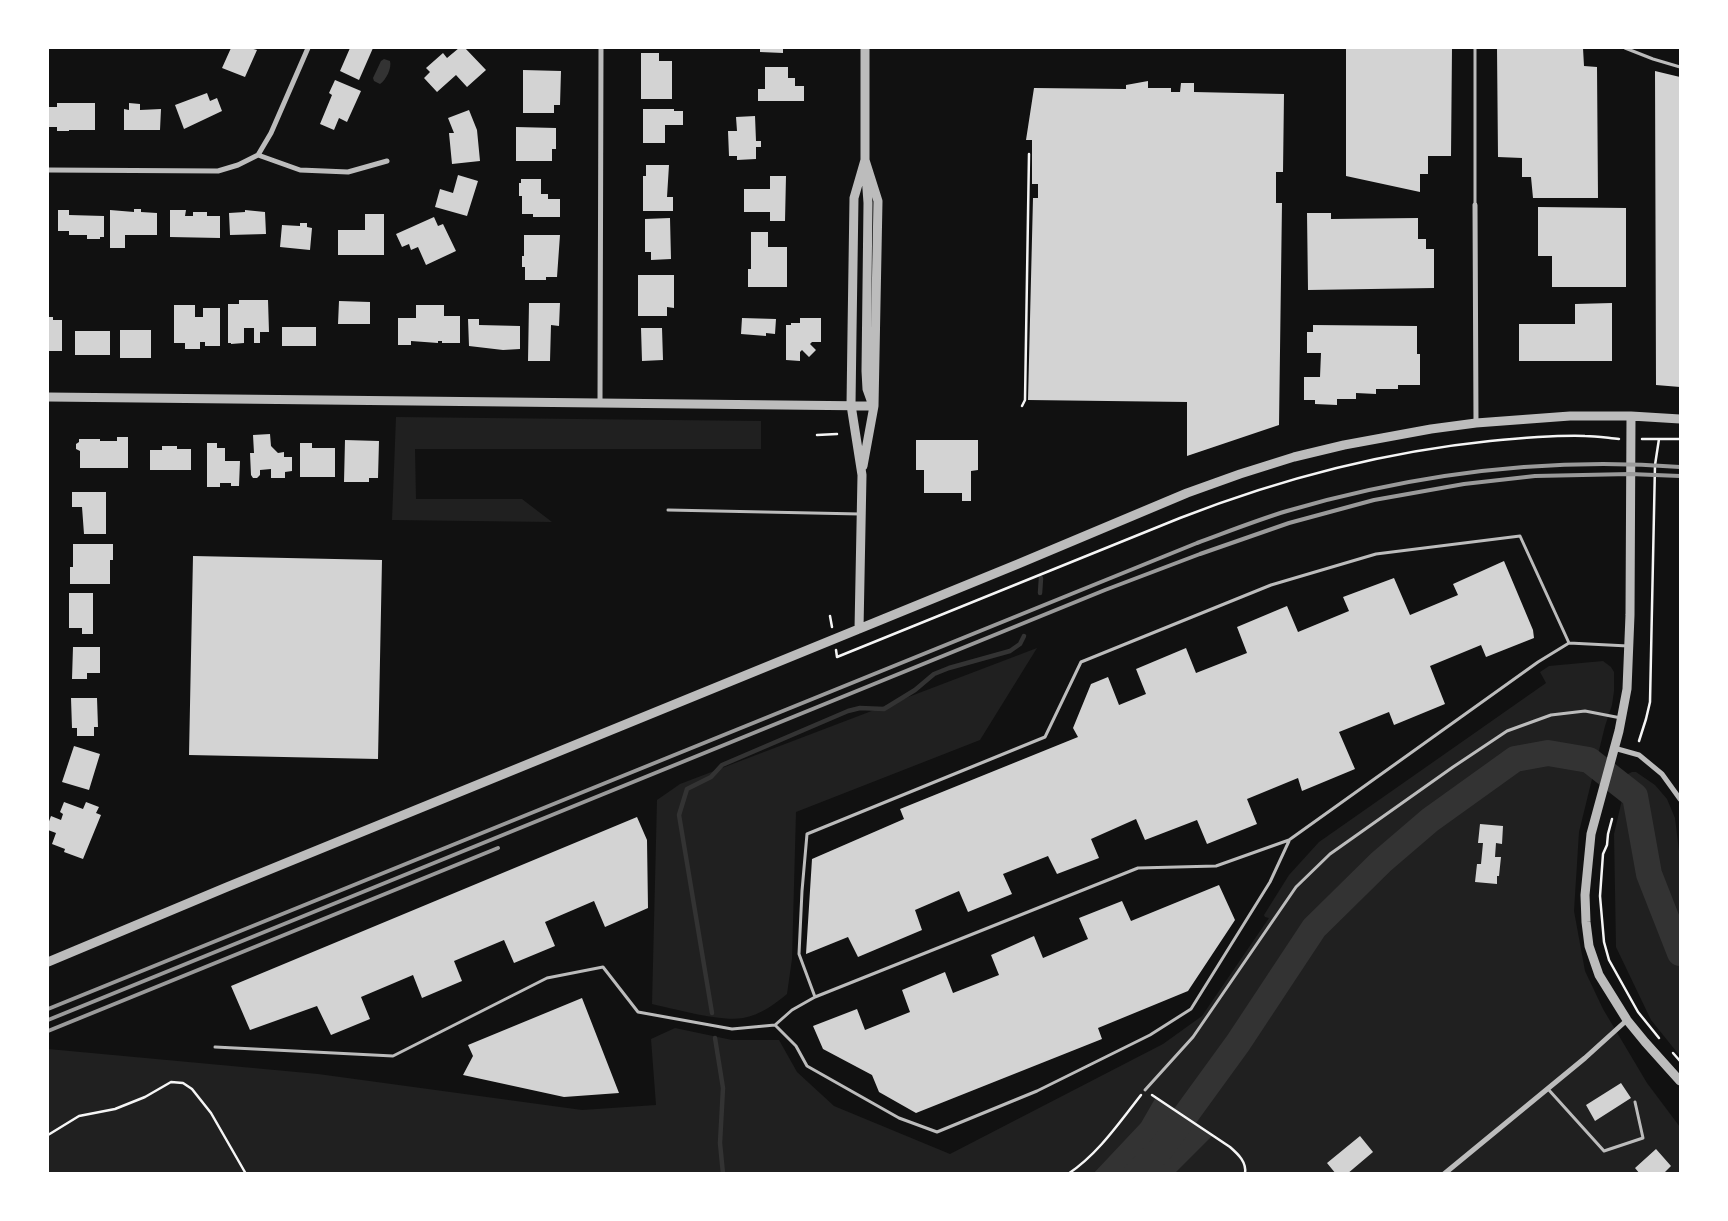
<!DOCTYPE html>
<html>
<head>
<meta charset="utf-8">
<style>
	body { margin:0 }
	#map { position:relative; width:1728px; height:1221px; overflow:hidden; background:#111; font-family:"Source Sans 3",sans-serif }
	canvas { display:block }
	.frame { position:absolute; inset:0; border:49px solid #fff; pointer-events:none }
</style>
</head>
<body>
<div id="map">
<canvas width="1728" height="1221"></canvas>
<div class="frame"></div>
</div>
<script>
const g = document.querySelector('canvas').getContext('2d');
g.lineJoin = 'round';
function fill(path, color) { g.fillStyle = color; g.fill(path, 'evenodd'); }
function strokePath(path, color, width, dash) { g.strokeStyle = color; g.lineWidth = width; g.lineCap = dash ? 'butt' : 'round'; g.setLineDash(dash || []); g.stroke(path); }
const green = new Path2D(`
	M396,417L761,421V449H415L416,499H522L552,522L392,520Z
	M1037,648L980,740L796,812L792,959L787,994C775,1004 760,1015 743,1018C721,1022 675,1009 652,1004L657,800L680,784Z
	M1603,661L1611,667L1614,672V691L1612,705L1605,726L1579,832L1574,911L1585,971L1603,1009L1647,1083L1680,1127V1173H48V1049L318,1074L582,1110L656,1105L651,1039L675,1028L732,1040H779L797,1072L834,1106L950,1154L1163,1044L1202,1016L1269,918L1265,917L1264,915L1289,875L1319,842L1546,683L1540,672L1549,666Z
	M1632,772H1636L1655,785L1667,799L1675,818L1680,859V1056L1651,1020L1616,947L1614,834L1628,774Z`);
const water = new Path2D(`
	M384,59L390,61C392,68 386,80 380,84L374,81L373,78L381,61Z
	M1156,1097L1213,1135L1175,1173L1093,1174L1141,1123Z`);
const stream = new Path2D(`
	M1040,593L1041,578
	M712,1013L679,815L687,789L711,777L722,765L848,711L860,708L884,709L915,690L934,674L949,668L1010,651L1020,644L1024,636
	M715,1038L723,1088L720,1143L723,1174`);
const river = new Path2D(`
	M1136,1174L1161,1149L1238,1043L1314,928L1381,862L1430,820L1515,759L1548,753L1589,760L1635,796L1649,874L1680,953`);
const building = new Path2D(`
	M231,48H250L257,50L245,77L222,68Z
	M350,48H373L359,80L340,71Z
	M459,48H465L486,70L467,87L456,75L437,92L424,78L430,72L426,68L443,53L447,58Z
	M760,48H783V53L760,52Z
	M1346,48H1452L1451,156H1428V174H1420V192L1346,176Z
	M1497,48H1583L1584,66L1597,67L1598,198H1533L1531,177H1522V158L1498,157Z
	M641,53H659V61H672V99H641Z
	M765,67H788V78H795V86H804V101H758V89H765Z
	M523,70L561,71L560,105H554V113H523Z
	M1655,71L1680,77V387L1656,385Z
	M335,80L361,91L347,122L339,118L334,130L320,124L332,95L329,93Z
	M1148,81V88H1171V92H1180L1181,83H1194V92L1284,94L1283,172H1276V203H1282L1279,425L1187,456V402L1028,400L1033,198H1038V184H1032V140H1026L1034,88L1126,89V85Z
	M207,93L210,101L217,98L222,111L184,129L175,105Z
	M57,103H95V130H69V131H57V127H48V107H57Z
	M129,103L140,104V110L161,109L160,130H124V109L129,110Z
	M643,109H674V111H683V125H665V143H643Z
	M469,110L477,130L480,161L452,164L449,133H454L448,118Z
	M755,116L756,141H761V147H756V159L737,160V156H729L728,131H737L736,117Z
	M516,127L556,128V149H552V161H516Z
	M646,165H669L667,197H673V211H643V176H646Z
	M458,175L478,181L467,216L435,207L440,189L453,193Z
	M770,176H786L785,221H770V212H744V189H770Z
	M521,179H541V194H548V199H560V217H533V214H522V196H519V183H521Z
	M1538,207L1626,208V287H1552V256H1538Z
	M134,209H141V212L157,213V235H125V248H110V210L134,212Z
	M58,210H69V215L104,216V237H100V239H87V235H69V231H58Z
	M170,210H186L185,216H193V212H207V216H220V238L170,237Z
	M245,210L265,212L266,234L230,235L229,213L245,212Z
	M1307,213H1331V219L1418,218V239H1426V249H1434V288L1308,290Z
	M365,214H384V255H338V230H365Z
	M434,217L438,226L443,224L456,251L426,265L418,247L411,250L409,244L402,247L396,234Z
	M670,218L671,259L651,260V252H645V219Z
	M300,223H307V227L312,228L310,250L280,247L282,225L300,226Z
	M751,232H768V247H787V287H748V269H751Z
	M524,235H560L557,277H546V280H525V267H522V256H524Z
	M638,275H674V308L667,307V316H638Z
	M239,300H268L269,332H260V343H254V328H244V343L231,344V343H228V304H239Z
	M339,301L370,302V324H338Z
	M529,303H560L559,326L551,325L550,361H528Z
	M1612,303V361H1519V324H1575V304Z
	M174,305H195V317H203V308H220V346H205V342H200V349H185V343H174Z
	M416,305H444V316H460V343H442V341H438V343L411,341V345H398V318H416Z
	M48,317H53V320H62V351H48Z
	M742,318L776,319L775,334L766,333V336L741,334Z
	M800,318H821V342H812L810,344L816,350L809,357L802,350L800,352V361L786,360V325H791V323H800Z
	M468,319H479V325L520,326V349L503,350L469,346Z
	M1313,325L1417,326V354H1420V385H1398V389H1376V394L1356,393V399H1337V405L1315,404V400H1304V377H1320L1321,353H1307V332H1313Z
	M282,327H316V346H282Z
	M641,328H662L663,360L642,361Z
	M120,330H151V358H120Z
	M75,331H110V355H75Z
	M270,434L271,446L278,453L284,452V457H292V471L285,472V478H271V469L260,470V475L257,478H253L251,475L250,453H254L253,435Z
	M117,437H128V468H80V451L76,449V444L79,442V439H100V441H117Z
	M345,440L379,441L378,478H369V482H344Z
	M916,440H978V470L971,471V501H962V493H924V470H916Z
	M207,443H217V448H225V461H240L239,486H231V483H220V487H207Z
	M300,443H312V448H335V477H300Z
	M162,446H177V449H191V470H150V450H162Z
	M72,492H106V534H84L82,507H72Z
	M73,544H113V560H110V584H70V567H73Z
	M193,556L382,560L378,759L189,755Z
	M1504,561L1533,630L1534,638L1486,657L1481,645L1430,666L1445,704L1394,725L1389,712L1339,732L1355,769L1302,791L1298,778L1247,799L1257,824L1207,844L1197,820L1145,840L1136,819L1091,839L1099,858L1057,874L1048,856L1003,874L1012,894L968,912L959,891L915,910L922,930L858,957L848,937L806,954L812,859L904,819L900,809L1078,737L1073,728L1091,684L1108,677L1119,705L1146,694L1136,669L1186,648L1196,673L1247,653L1237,627L1287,606L1298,632L1349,611L1343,597L1394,578L1410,615L1458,595L1453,584Z
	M69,593H93V634H82V628H69Z
	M73,647H100V673H87V679H72Z
	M71,698H97L98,727H94V736H77V728H72Z
	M74,746L100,754L89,790L62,782Z
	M64,802L83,809L86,802L99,807L96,813L101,815L83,859L64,852L65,849L52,844L56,833L48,830V824L51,816L61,820L63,814L60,812Z
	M637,817L647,840L648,908L605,927L594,901L545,922L555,946L514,963L504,940L454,961L462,981L422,998L413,975L361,997L370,1019L331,1035L317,1006L250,1030L231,986Z
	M1480,824L1503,826L1502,844L1496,843L1495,857H1501L1499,876H1497V884L1475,882L1477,864H1481L1483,843H1478Z
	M1219,885L1235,920L1188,991L1098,1028L1102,1039L916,1113L879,1092L872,1075L823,1049L813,1026L857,1009L865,1030L910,1012L902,990L945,972L953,993L999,975L991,955L1034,936L1043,958L1088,939L1079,918L1122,901L1131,921Z
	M582,998L619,1093L564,1097L463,1075L473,1056L468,1045Z
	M1621,1083L1631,1098L1595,1121L1586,1105Z
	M1360,1136L1373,1152L1347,1174H1336L1327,1163Z
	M1656,1149L1671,1166L1663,1174H1640L1635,1168Z`);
const path = new Path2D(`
	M1022,406L1025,400L1029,154
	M817,435L837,434
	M1642,439H1680
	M830,616L832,627
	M836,650L837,657L1180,518C1280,479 1383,452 1490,441C1521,438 1554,435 1585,436C1596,436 1608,438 1619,439
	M1639,741L1646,719L1650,702L1655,465L1659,439
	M1612,819L1608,834L1607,845L1603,854L1600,896L1604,942L1609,960L1638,1012L1659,1038
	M1673,1053L1680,1061
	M1152,1095L1230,1147C1238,1154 1247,1162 1245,1174
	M48,1135L79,1116L115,1109L145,1097L171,1082L183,1083L192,1089L211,1113L246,1174
	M1068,1174C1098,1154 1119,1123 1141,1095`);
const service = new Path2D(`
	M1625,48L1653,59L1680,67
	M1475,205V48
	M668,510L860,514
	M815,997L799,954L802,891L807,834L1045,737L1081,662L1271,585L1376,554L1520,536L1569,643
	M775,1025L796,1046L807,1066L899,1118L937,1132L1037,1091L1150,1035L1191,1009L1270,882L1289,841
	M215,1047L393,1056L547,978L603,967L638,1012L732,1029L775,1025L792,1010L815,997L1138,868L1216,866L1289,840L1538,662L1569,643L1628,646
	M1548,1089L1604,1151L1643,1138L1635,1102
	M1145,1090L1193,1037L1296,887L1330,854L1453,767L1507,731L1551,715L1585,711L1621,718`);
const minor = new Path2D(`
	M258,155L300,170L348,172L387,161
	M48,170L218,171L238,165L258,155L271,133L308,48
	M1475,205L1476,423
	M600,402L601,48
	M1614,748L1639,755L1662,774L1680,799
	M1444,1174L1585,1058L1627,1020`);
const tertiary = new Path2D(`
	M866,175L868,203L866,371L867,389L872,403
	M48,397L874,406
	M1631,416L1630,615L1627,689L1619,731L1591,834L1585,895L1586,922L1589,946L1599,975L1627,1020L1645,1042L1680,1081
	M863,466L874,406L878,201L865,160
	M859,629L862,475L851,405L852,332L854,198L865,160V48
	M48,962L227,887L1018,564L1187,493L1240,474L1294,457L1344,445L1431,429L1476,423L1570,416H1631L1680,419`);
const rail = new Path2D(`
	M48,1009L1197,543C1227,532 1257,520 1287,511C1414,474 1548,457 1680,467
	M48,1020L1105,590L1200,554L1289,523L1374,500L1464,484L1535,476L1630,474L1680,476
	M48,1031L498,848`);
fill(green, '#202020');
fill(water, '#333');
strokePath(stream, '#333', 4.5);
strokePath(river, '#333', 26);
fill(building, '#d3d3d3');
strokePath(path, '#f5f5f5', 2.5);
strokePath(service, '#bcbcbc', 3);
strokePath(minor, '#bcbcbc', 5);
strokePath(tertiary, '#bcbcbc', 9);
strokePath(rail, '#9a9a9a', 4);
</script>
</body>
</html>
